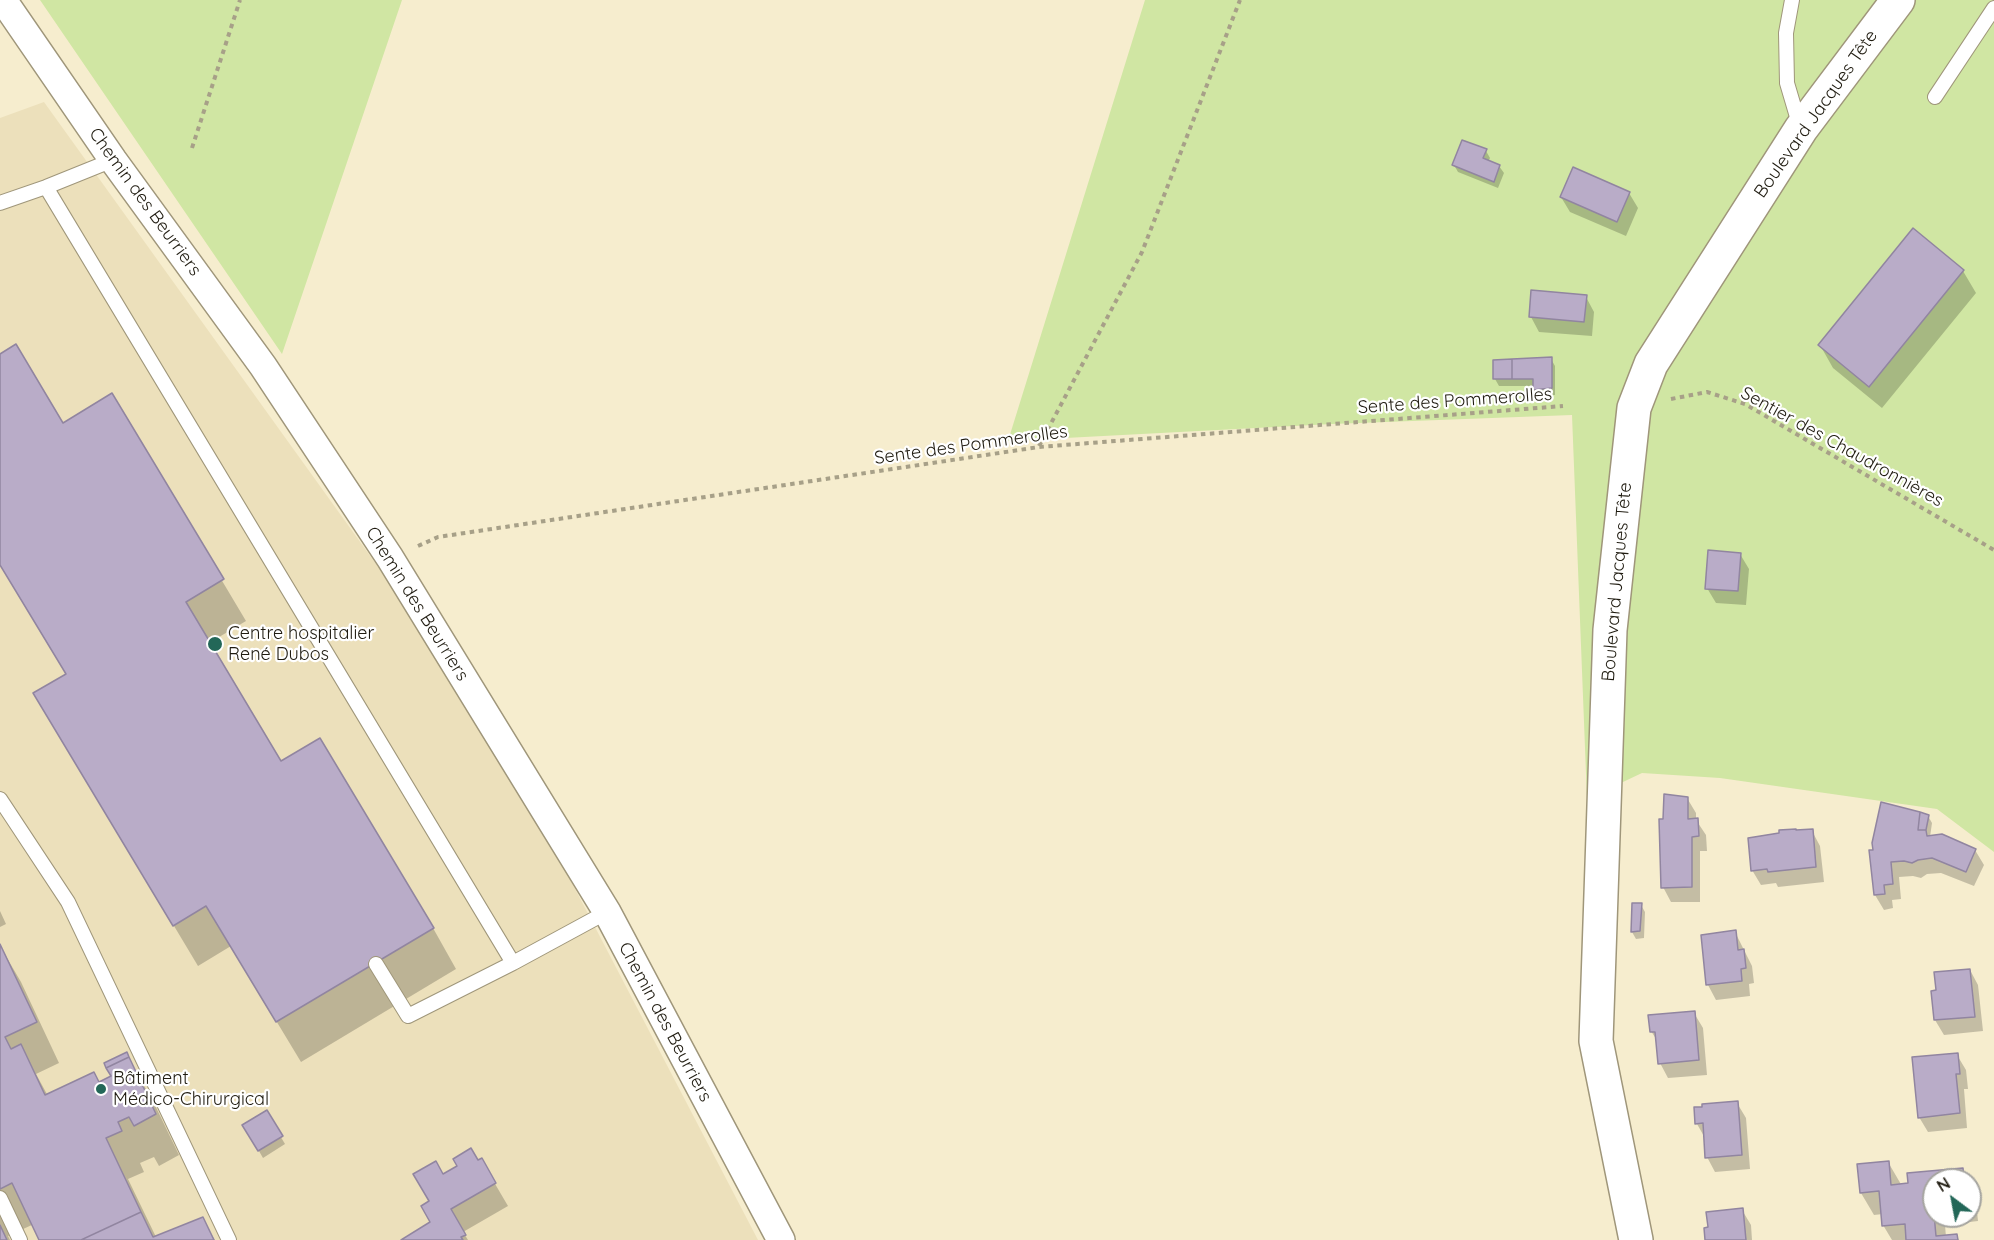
<!DOCTYPE html>
<html>
<head>
<meta charset="utf-8">
<style>
	body { margin:0 }
	#map { position:relative; width:1994px; height:1240px; overflow:hidden; background:#f6edce; font-family:Quicksand,sans-serif }
	canvas { display:block }
	.north { position:absolute; left:1922px; top:1168px; width:60px; height:60px; box-sizing:border-box; background:#fff; border:2px solid #a5a49f; border-radius:50%; rotate:328deg; font-size:16px; font-weight:700; line-height:24px; text-align:center; color:#1f1b10 }
	.north::after { content:''; display:block; margin:auto; width:21px; height:27px; background:#236758; clip-path:polygon(50% 0,100% 100%,50% 72%,0 100%) }
</style>
</head>
<body>
<div id="map">
<canvas width="1994" height="1240"></canvas>
<div class="north">N</div>
</div>
<script>
const g = document.querySelector('canvas').getContext('2d');
g.lineJoin = 'round';
function fill(path, color) { g.fillStyle = color; g.fill(path, 'evenodd'); }
function strokePath(path, color, width, dash) { g.strokeStyle = color; g.lineWidth = width; g.lineCap = dash ? 'butt' : 'round'; g.setLineDash(dash || []); g.stroke(path); }
function write(font, color, halo, rows, align = 'center') {
  g.font = font + ' Quicksand,sans-serif'; g.lineWidth = 4.5; g.setLineDash([]); g.textBaseline = 'middle'; g.strokeStyle = halo; g.fillStyle = color; for (const [text, x, y, turn = 0] of rows) {
    g.save(); g.translate(x, y); g.rotate((+turn || 0) * Math.PI / 180); g.textAlign = isNaN(turn) ? turn : align; if (halo) g.strokeText(text, 0, 0); g.fillText(text, 0, 0); g.restore();
  }
}
const built = new Path2D(`
	M44,102L381,571L478,717L559,858L758,1240H0V118Z`);
const green = new Path2D(`
	M40,0H402L282,354Z
	M1145,0H1994V852L1937,809L1720,778L1642,773L1587,799L1572,415L1332,424L1008,441Z`);
const shadow = new Path2D(`
	M1486,151L1490,158L1488,162L1499,166L1504,173L1498,188L1458,172L1454,165Z
	M1629,193L1638,208L1626,236L1570,212L1561,197Z
	M1963,271L1976,293L1882,408L1833,368L1820,345Z
	M1586,297L1594,312L1592,336L1539,332L1531,317Z
	M0,355L63,425L112,396L246,621L209,643L281,763L433,928L456,969L301,1062L231,946L198,966L59,734L67,675L0,564Z
	M1551,359L1555,366V395L1539,396L1535,386H1499L1495,379V361Z
	M1740,554L1749,569L1746,605L1716,603L1707,588Z
	M1687,798L1696,813V820L1706,835L1707,851H1700V902H1671L1663,887L1665,821Z
	M1928,816L1932,823L1930,837L1975,850L1984,865L1974,886L1941,873L1927,874L1921,878L1913,876L1899,877L1901,899L1892,900L1893,908L1884,910L1875,895L1871,852Z
	M1812,831L1820,846L1824,882L1778,887L1776,883L1761,885L1752,870Z
	M1641,905L1645,912L1644,938L1636,939L1632,932Z
	M0,911L6,924L0,927Z
	M1735,932L1752,966L1754,983L1749,984L1750,996L1716,1000L1708,985L1702,936Z
	M0,946L21,982L59,1063L36,1074L48,1096L99,1084L132,1066L152,1099L179,1155L159,1166L154,1157L140,1163L144,1172L128,1179L156,1237L202,1219L215,1240H42L34,1224L8,1236L10,1240H0Z
	M1970,970L1978,985L1983,1031L1944,1035L1935,1020Z
	M1694,1013L1703,1028L1707,1075L1668,1078L1660,1063L1658,1042L1651,1031Z
	M1957,1055L1966,1070L1968,1089H1964L1967,1128L1928,1132L1919,1117Z
	M1737,1103L1746,1118L1750,1169L1715,1172L1707,1157L1705,1138L1697,1124Z
	M266,1112L285,1144L263,1158L244,1125Z
	M481,1160L508,1206L463,1232L468,1240H404L432,1223L431,1202L443,1176Z
	M1888,1162L1902,1186L1962,1170L1968,1180H1934V1216H1970V1183L1975,1192L1978,1221L1945,1225L1946,1237L1956,1236L1959,1240H1892L1883,1225V1214L1874,1215L1861,1193Z
	M1742,1210L1751,1225L1752,1240H1707Z`);
const building = new Path2D(`
	M1462,140L1487,149L1483,158L1500,165L1494,182L1452,165Z
	M1573,167L1630,192L1617,222L1560,197Z
	M1913,228L1964,270L1869,387L1818,345Z
	M1531,290L1587,295L1584,322L1529,317Z
	M16,344L63,423L112,393L224,579L186,602L281,761L320,738L434,928L276,1022L206,906L173,926L33,693L66,674L0,565V354Z
	M1552,357V388L1533,390V379H1512V359Z
	M1512,359V379H1493V360Z
	M1708,550L1741,553L1738,591L1705,589Z
	M1664,794L1688,797V819L1698,818L1699,836L1692,837V887L1661,888L1659,819H1663Z
	M1881,802L1920,812L1918,830H1926L1927,836L1942,834L1976,849L1966,872L1932,858L1918,860L1912,863L1904,861L1891,862L1893,884L1884,885L1885,894L1874,895L1869,850H1873L1872,843Z
	M1920,812L1929,815L1926,830H1918Z
	M1796,829V830L1813,829L1816,867L1768,872L1767,869L1751,871L1748,838L1779,833V830Z
	M1632,903H1642L1640,931L1631,932Z
	M1736,930L1738,950L1744,949L1746,968L1741,969L1742,981L1706,985L1701,935Z
	M0,944L37,1022L5,1037L11,1049L21,1044L45,1095L94,1072L99,1082L111,1076L106,1068L129,1057L156,1114L134,1126L129,1117L118,1122L122,1131L106,1138L141,1212L81,1240H39L12,1183L0,1189Z
	M1970,969L1975,1017L1934,1020L1931,991L1936,990L1934,972Z
	M1695,1011L1699,1060L1658,1064L1655,1032H1650L1648,1015Z
	M127,1052L129,1057L106,1068L104,1063Z
	M1958,1053L1960,1074H1956L1960,1113L1918,1118L1912,1057Z
	M1738,1101L1742,1155L1705,1158L1703,1123L1695,1124L1694,1107H1702V1104Z
	M267,1110L283,1136L258,1151L242,1125Z
	M471,1148L478,1160L482,1158L496,1183L451,1209L466,1235L461,1237L463,1240H401L430,1222L421,1206L429,1201L413,1174L436,1161L443,1174L457,1166L453,1159Z
	M1889,1161L1891,1185L1908,1183L1907,1173L1963,1168L1964,1180H1934L1933,1203L1936,1236L1957,1234L1958,1240H1906L1905,1224L1882,1226L1879,1191L1860,1193L1857,1164Z
	M1743,1208L1746,1240H1705L1704,1228L1708,1227L1706,1212Z
	M141,1212L153,1237L203,1217L214,1240H81Z
	M0,1225L7,1240H0Z`);
const path = new Path2D(`
	M192,148L240,0
	M1671,399L1707,392L1745,404L1994,550
	M1039,446L1142,252L1240,0
	M418,546L438,537L1039,447L1563,406`);
const service = new Path2D(`
	M1792,0L1786,33L1787,83L1800,127
	M1935,97L1994,8
	M46,187L513,963
	M0,203L46,187L113,160
	M0,799L68,902L229,1240
	M376,964L408,1016L513,963L607,912
	M0,1198L20,1240`);
const minor = new Path2D(`
	M3,0L113,160L263,366L390,558L607,912L781,1240`);
const tertiary = new Path2D(`
	M1636,1240L1596,1041L1610,630L1634,408L1651,364L1801,129L1898,0`);
const markers = [
	[215,644,8,"#236758"],
	[101,1089,6,"#236758"]
];
const streetNames = [
	["Boulevard Jacques Tête",1816,114,-55],
	["Chemin des Beurriers",145,202,54],
	["Sente des Pommerolles",1455,401,-4],
	["Sente des Pommerolles",971,445,-8],
	["Sentier des Chaudronnières",1842,447,29],
	["Boulevard Jacques Tête",1617,582,-85],
	["Chemin des Beurriers",417,604,58],
	["Chemin des Beurriers",665,1022,62]
];
const poiNames = [
	["Centre hospitalier",228,634],
	["René Dubos",228,655],
	["Bâtiment",113,1079],
	["Médico-Chirurgical",113,1100]
];
fill(built, '#ece0bb');
fill(green, '#d0e6a3');
fill(shadow, '#0003');
fill(building, '#b9acc8');
strokePath(building, '#9185a0', 1.5);
strokePath(service, '#9f967a', 16);
strokePath(minor, '#9f967a', 30);
strokePath(tertiary, '#9f967a', 36);
strokePath(path, '#a7a088', 4, [4.5, 4.5]);
strokePath(service, '#fff', 14);
strokePath(minor, '#fff', 27);
strokePath(tertiary, '#fff', 33);
for (const [x, y, r, color] of markers) { const dot = new Path2D(); dot.arc(x, y, r, 0, 2 * Math.PI); g.fillStyle = color; g.fill(dot); strokePath(dot, '#fff', 2); }
write('18px', '#1f1b10', '#fff', streetNames);
write('18px', '#1f1b10', '#fff', poiNames, 'left');
</script>
</body>
</html>
